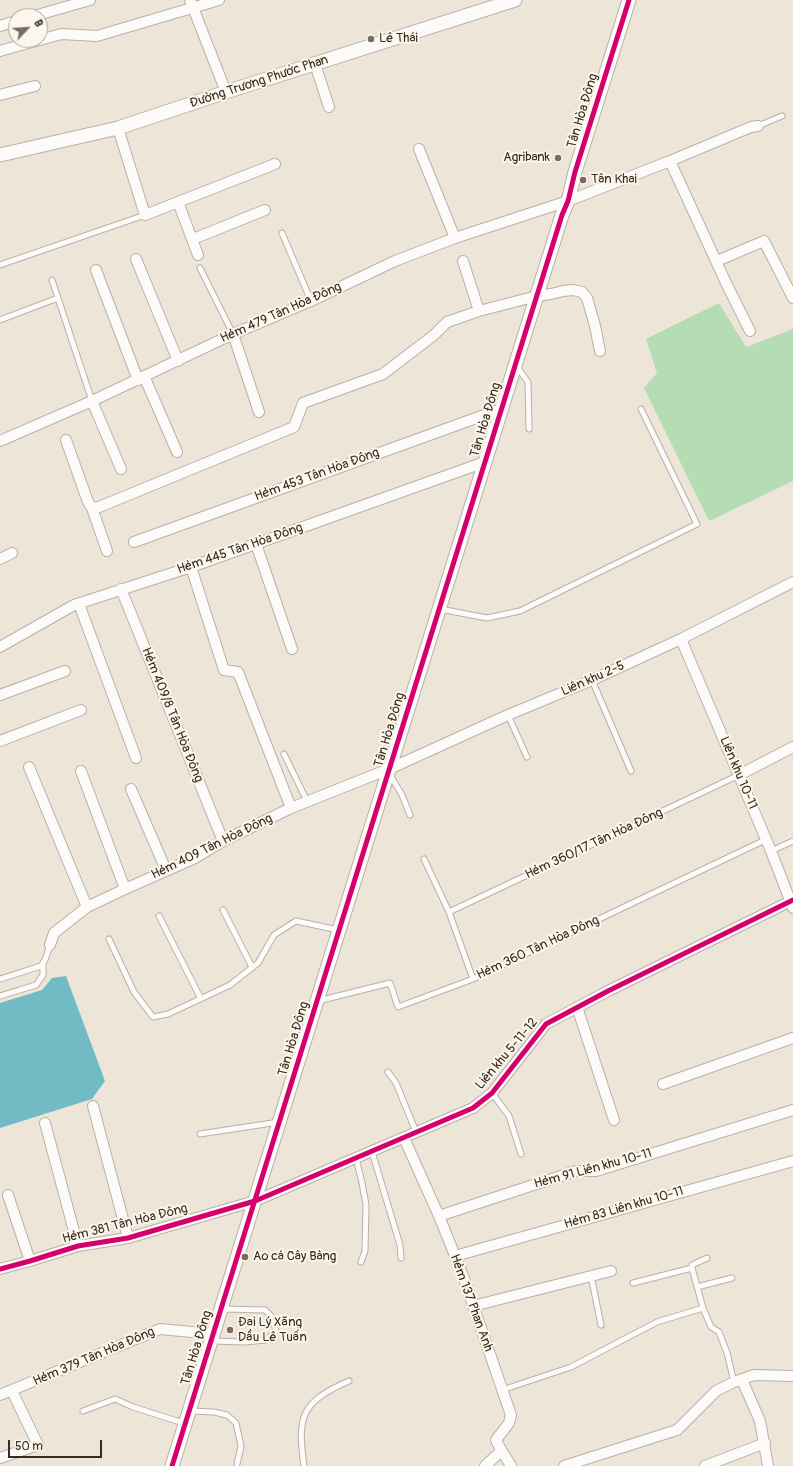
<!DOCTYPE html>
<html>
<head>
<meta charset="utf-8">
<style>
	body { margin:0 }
	#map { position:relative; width:793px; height:1466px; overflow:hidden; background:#ede5d8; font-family:Pangolin,sans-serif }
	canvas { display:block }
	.north { position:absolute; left:8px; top:8px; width:40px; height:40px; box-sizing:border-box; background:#fbf7ec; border:1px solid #aea59a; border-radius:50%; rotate:65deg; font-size:11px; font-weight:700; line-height:16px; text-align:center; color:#3b2a1e }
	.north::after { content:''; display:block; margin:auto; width:14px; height:18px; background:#796b5f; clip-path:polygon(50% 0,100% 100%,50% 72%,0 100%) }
	.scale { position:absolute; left:8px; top:1440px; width:94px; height:18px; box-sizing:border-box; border:2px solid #3b2a1e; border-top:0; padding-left:5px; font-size:12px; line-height:14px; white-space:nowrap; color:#3b2a1e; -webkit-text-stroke:3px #fbf7ec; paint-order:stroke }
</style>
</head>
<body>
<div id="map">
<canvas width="793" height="1466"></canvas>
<div class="north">B</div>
<div class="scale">50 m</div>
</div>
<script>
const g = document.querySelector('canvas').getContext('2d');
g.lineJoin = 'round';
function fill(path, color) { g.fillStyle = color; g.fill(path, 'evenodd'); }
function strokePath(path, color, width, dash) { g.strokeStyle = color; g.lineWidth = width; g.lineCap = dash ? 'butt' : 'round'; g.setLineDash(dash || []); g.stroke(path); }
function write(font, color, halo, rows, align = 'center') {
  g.font = font + ' Pangolin,sans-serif'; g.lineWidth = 4; g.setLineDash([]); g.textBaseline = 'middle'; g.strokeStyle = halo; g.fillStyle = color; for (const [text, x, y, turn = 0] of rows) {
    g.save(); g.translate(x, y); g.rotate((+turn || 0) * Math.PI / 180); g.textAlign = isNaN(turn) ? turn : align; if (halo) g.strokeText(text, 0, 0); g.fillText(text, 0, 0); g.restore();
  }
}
const green = new Path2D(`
	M719,303L746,347L793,329V481L709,521L644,388L657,373L646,339Z`);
const water = new Path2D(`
	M66,976L105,1081L92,1099L0,1128V1003L42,990L52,978Z`);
const service = new Path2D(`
	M758,126L782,116
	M282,233L311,301
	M0,265L145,215
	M200,268L233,334
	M52,280L92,401
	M0,320L58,298
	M517,367L528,382L529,429
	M440,609L487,618L520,611L697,524L641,409
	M592,680L631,771
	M508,715L527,757
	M284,754L307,801
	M390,775L402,795L410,815
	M771,851L793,841
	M424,859L449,912L473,979
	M223,910L252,967
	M449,912L739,775
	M159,916L201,999
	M109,939L134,992L153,1017L168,1014L230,985L258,963L274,935L296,921L338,930
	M0,979L41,966L45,960L50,945
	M0,996L36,985L43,975V963
	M318,1001L390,983L398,1007L473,979L765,840
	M388,1072L396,1083L416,1132
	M492,1093L509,1116L521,1154
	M200,1134L279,1122
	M372,1152L400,1245L401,1258
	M356,1158L362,1183L366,1205L365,1251L361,1262
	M707,1258L692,1265V1268L703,1308L711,1327L719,1332L727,1353L734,1382
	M591,1276L601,1325
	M633,1283L692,1268
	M697,1287L732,1278
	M212,1341L244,1342L266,1340L276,1331L272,1317L265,1310L222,1309
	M502,1390L571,1367L657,1322L703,1308
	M83,1411L115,1399L133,1407L177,1421L185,1422
	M190,1411L214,1412L227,1415L236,1423L241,1446L237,1464
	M304,1466C297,1416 301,1402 349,1381`);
const minor = new Path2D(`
	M190,0L226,92
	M34,16L90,0
	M0,26L16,21
	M40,40L61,34L97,36L219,0
	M0,51L39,40
	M315,64L329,107
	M0,95L35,86
	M118,128L145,215L275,164
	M419,149L455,238
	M670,161L727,285L750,331
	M178,202L198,255
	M193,239L265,210
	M136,259L178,361
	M463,261L479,311
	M717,261L764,241L793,298
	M96,270L138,380
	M233,334L259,412
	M144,376L177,452
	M92,401L121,469
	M66,440L88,502L92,508L99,507L294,427L303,403L383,374L434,335L447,322L479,311L537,296L551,294L563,291L573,290L582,292L587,298L595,326L600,351
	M0,441L92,401L233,334L311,301L395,261L455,238L568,201L670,161L751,127L758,126
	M92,508L107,551
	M134,542L501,409
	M256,544L292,649
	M0,559L12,553
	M191,567L224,670L238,672L291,808
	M121,589L223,841
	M79,604L136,758
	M681,639L771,851L793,908
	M0,647L74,605L191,567L485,462
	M0,695L65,671
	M0,741L81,710
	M29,767L87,907
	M81,771L125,889
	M739,775L793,747
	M131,789L166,870
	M50,945L54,933L87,907L125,889L195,858L223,841L291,808L389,769L508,715L592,680L681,639L793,582
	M577,1007L614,1120
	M663,1084L793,1038
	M93,1106L128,1238
	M45,1123L78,1246
	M404,1138L439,1216L462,1273L511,1415L509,1423L496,1440L499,1446L511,1466
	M8,1195L30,1261
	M439,1216L576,1171H596L793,1110
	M455,1256L793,1161
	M0,1269L30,1261L78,1246L128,1238L255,1201L473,1108L492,1093L546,1024L608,991L793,900
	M473,1306L611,1271
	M742,1380L760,1421L768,1466
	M0,1395L160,1329L213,1334
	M0,1458L38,1445L12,1391
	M485,1466L501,1451
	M564,1466L677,1430L716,1391L734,1382L754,1375L793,1376
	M705,1466L765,1443`);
const tertiary = new Path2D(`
	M0,155L118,128L226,92L515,0
	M172,1466L562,215L568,201L575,172L629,0`);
const cycleway = new Path2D(`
	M0,1269L30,1261L78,1246L128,1238L255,1201L473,1108L492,1093L546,1024L608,991L793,900
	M172,1466L562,215L568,201L575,172L629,0`);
const markers = [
	[371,39,4,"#796b5f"],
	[558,158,4,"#796b5f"],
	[583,180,4,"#796b5f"],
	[245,1257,4,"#796b5f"],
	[230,1330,4,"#796b5f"]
];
const poiNames = [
	["Lê Thái",379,39],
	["Agribank",550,158,"right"],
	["Tân Khai",591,180],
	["Ao cá Cây Bàng",253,1257],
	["Đại Lý Xăng",238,1323],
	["Dầu Lê Tuấn",238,1338]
];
const streetNames = [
	["Đường Trương Phước Phan",259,82,-18],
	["Tân Hòa Đông",583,111,-73],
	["Hẻm 479 Tân Hòa Đông",281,313,-24],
	["Tân Hòa Đông",486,420,-73],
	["Hẻm 453 Tân Hòa Đông",317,475,-20],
	["Hẻm 445 Tân Hòa Đông",240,549,-19],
	["Liên khu 2-5",593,679,-24],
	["Hẻm 409/8 Tân Hòa Đông",172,715,68],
	["Tân Hòa Đông",390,730,-73],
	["Liên khu 10-11",738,773,67],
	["Hẻm 360/17 Tân Hòa Đông",594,844,-25],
	["Hẻm 409 Tân Hòa Đông",212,847,-26],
	["Hẻm 360 Tân Hòa Đông",538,948,-25],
	["Tân Hòa Đông",294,1039,-73],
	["Liên khu 5-11-12",507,1054,-50],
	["Hẻm 91 Liên khu 10-11",593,1169,-15],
	["Hẻm 83 Liên khu 10-11",624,1208,-16],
	["Hẻm 381 Tân Hòa Đông",125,1224,-14],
	["Hẻm 137 Phan Anh",471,1303,70],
	["Tân Hòa Đông",197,1348,-73],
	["Hẻm 379 Tân Hòa Đông",94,1357,-23]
];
fill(green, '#b5dcb2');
fill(water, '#71bbc4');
strokePath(service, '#b8b1a8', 7);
strokePath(minor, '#b8b1a8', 12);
strokePath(tertiary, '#b8b1a8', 15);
strokePath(service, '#fcfbf9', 5);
strokePath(minor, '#fcfbf9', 10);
strokePath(tertiary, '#fcfbf9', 13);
strokePath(cycleway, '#d6006c', 5);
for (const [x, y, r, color] of markers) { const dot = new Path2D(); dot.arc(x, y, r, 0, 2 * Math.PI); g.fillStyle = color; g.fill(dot); strokePath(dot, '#fbf7ec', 1.5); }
write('13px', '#3b2a1e', '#fbf7ec', poiNames, 'left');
write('13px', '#3b2a1e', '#fbf7ec', streetNames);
</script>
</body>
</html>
